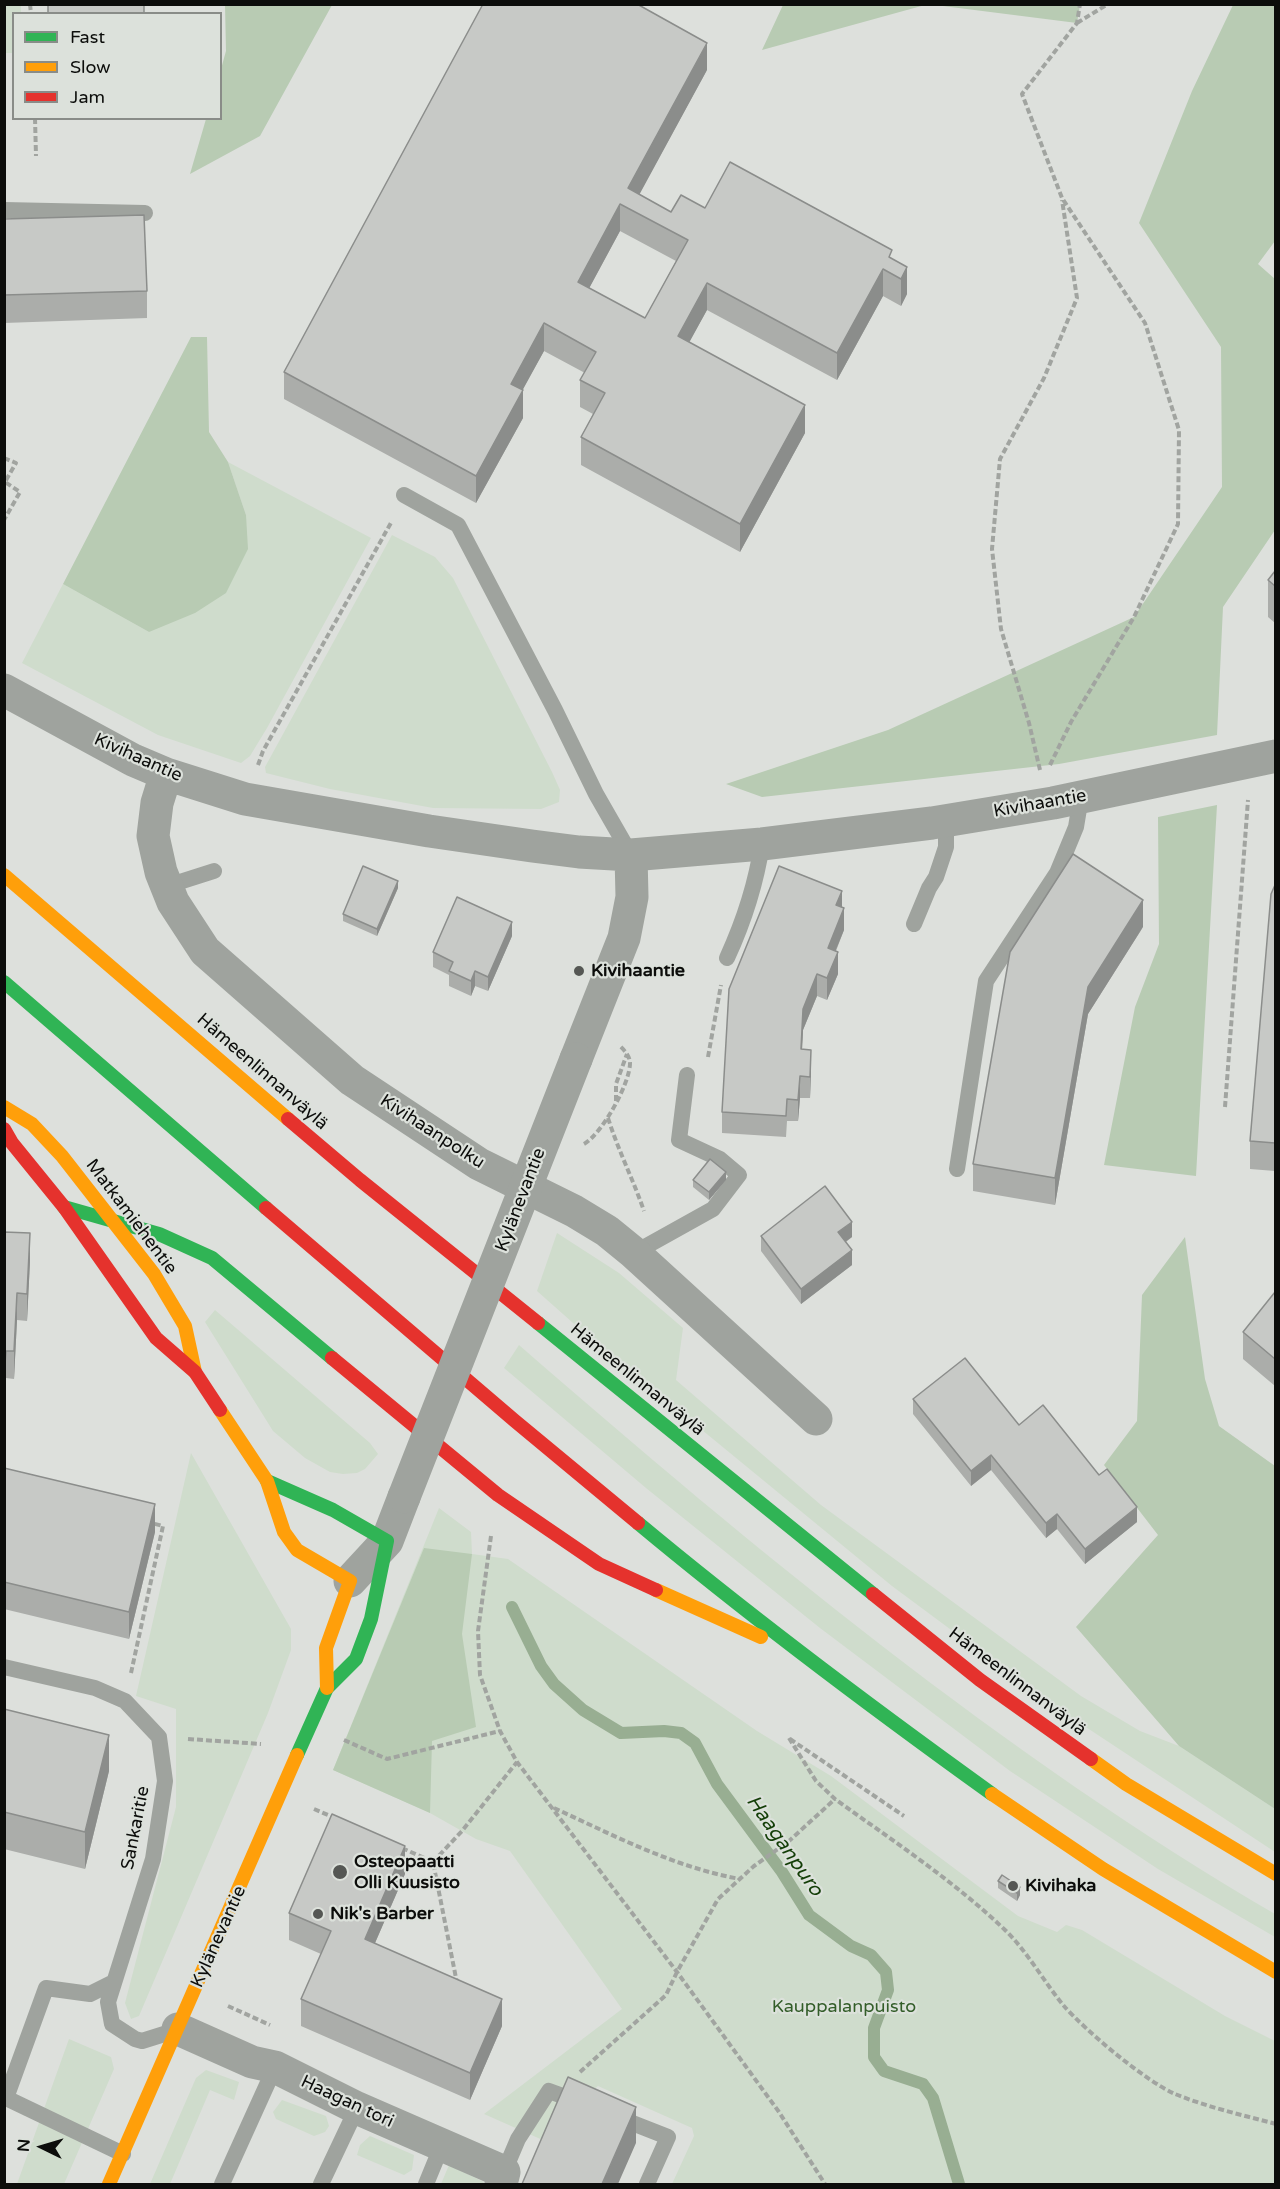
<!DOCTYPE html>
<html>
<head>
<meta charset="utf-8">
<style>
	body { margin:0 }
	#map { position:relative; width:1280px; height:2189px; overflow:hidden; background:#dde0dc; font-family:"Varela Round",sans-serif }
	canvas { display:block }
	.frame { position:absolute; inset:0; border:6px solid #0c0d0b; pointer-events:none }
	.legend { position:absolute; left:12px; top:12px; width:210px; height:108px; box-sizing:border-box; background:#dce1db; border:2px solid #898c88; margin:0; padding:8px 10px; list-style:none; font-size:18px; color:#0c0d0b }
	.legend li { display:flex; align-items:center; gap:12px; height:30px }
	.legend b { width:30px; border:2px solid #898c88 }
	.north { position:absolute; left:12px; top:2117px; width:60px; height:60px; -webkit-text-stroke:4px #dce1db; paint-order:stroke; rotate:275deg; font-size:16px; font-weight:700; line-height:24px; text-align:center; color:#0c0d0b }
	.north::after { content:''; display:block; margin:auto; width:21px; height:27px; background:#0c0d0b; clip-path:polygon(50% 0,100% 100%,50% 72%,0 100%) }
</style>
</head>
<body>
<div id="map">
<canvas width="1280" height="2189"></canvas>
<div class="frame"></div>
<ul class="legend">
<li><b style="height:8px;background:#30b455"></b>Fast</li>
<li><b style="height:8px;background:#ff9f0a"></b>Slow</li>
<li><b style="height:8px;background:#e5322d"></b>Jam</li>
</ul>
<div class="north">N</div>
</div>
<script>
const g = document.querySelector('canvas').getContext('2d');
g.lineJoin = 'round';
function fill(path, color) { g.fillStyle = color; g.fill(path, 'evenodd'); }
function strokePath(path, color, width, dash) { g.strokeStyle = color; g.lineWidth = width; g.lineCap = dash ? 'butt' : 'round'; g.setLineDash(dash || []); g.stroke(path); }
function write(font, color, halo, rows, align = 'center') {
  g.font = font + ' "Varela Round",sans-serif'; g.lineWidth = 4.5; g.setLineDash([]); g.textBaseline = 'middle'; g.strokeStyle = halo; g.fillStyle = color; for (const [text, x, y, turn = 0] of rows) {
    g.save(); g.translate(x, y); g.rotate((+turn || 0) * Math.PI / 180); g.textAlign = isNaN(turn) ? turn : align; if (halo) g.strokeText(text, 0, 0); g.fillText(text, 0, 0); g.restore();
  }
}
const green = new Path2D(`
	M5,4L21,5V13L14,14L13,53H5Z
	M228,462L371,538L267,728L250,756L241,763L158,735L22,663L63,584L149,632L246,515Z
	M392,535L435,557L453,578L552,772L560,790L559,802L541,809L433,808L330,789L266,773L265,767Z
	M557,1233L619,1273L683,1328L676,1380L821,1505L1081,1696L1140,1731L1179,1746L1275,1809V1852L1051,1704L892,1586L590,1338L537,1291Z
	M215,1310L370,1443L378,1454L365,1469L357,1473L343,1474L330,1472L305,1458L273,1431L205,1322Z
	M519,1345C757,1552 1003,1755 1275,1914V1937L1158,1869L1010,1771L820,1628L646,1488L504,1368Z
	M191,1453L291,1629V1650L268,1713L139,2016L131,2019L125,2003L176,1807V1709L136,1696Z
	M439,1508L471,1532L472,1554L508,1559L757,1731L831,1776L1018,1916L1057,1932L1066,1925L1082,1930L1225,2016L1275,2041V2184H672L694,2136L692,2128L598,2086L570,2107L554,2145L484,2114L622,2009L510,1851L476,1839L430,1813L333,1770Z
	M69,2039L111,2057L114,2069L64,2184H17Z
	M206,2070L239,2082L234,2100L210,2090L170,2184H150L196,2078Z
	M282,2100L326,2116L329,2126L325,2132L314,2136L276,2119L273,2112Z
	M370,2136L414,2155L412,2170L404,2175L357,2155L360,2145Z
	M449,2165L484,2182L483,2184H441Z`);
const forest = new Path2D(`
	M225,5H332L260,136L190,174L206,119L220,118L221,69L226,51Z
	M783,5L784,4L925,5L762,50Z
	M935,5H1080L1077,23Z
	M1233,5H1275V241L1258,264L1275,279V530L1223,607L1217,735L1059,764L762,797L726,784L888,730L1134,617L1222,487L1221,347L1139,223L1192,91Z
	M191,337H207L209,432L228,462L246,515L248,549L226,593L195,613L149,632L63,584Z
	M1217,805L1196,1176L1104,1165L1135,1007L1159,944L1158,817Z
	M1185,1237L1205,1379L1219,1426L1275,1466V1809L1179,1746L1076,1627L1158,1535L1104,1465L1137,1421L1142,1295Z
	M424,1548L472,1554L462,1634L476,1727L432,1741L430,1813L333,1770Z`);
const stream = new Path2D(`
	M512,1607L541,1666L554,1684L583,1710L621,1733L664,1731L681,1733L695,1743L717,1784L782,1872L809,1915L851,1946L871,1955L886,1972L888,1990L874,2028V2057L884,2071L923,2084L933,2098L959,2184`);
const path = new Path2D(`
	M30,4L31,14
	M1077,23L1108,4
	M35,118L36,156
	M4,458L16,463L5,482L20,492L4,520
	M258,765L263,751L392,521
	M1050,765L1071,722L1134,617L1178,524L1179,430L1145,323L1062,198L1022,94L1077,23L1080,4
	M1040,770L1029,723L1001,629L992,549L1000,459L1044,378L1077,298L1062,200
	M708,1057L721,985
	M616,1101V1084L627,1054
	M1225,1107L1248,800
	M608,1118C618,1150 633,1179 644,1211
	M584,1144C602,1134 631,1082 630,1062C629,1055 624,1050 620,1046
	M491,1536L478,1631L480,1675L500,1731L517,1762L677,1972L779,2112L825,2184
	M131,1673L163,1526L151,1523
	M789,1738L816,1781L835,1799C893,1841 954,1881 1005,1930C1027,1951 1044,1982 1064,2006C1087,2032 1144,2080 1175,2094C1207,2107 1242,2115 1276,2124
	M188,1739L261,1744
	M790,1739L904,1816
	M344,1740L387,1759L500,1731
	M554,1808C615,1836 674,1867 740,1879
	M314,1809L335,1818
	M402,1848L433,1862L457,1983
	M433,1862L462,1831L517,1762
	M228,2006L270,2025
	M580,2072L666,1995L677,1972L718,1899L754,1866L789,1841L835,1799`);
const lane = new Path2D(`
	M4,210L145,213
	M404,495L458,525L555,710L596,794L631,855
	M167,886L214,871
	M914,924L929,888L936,877L946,847V821
	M727,958C744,921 756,884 762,844
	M957,1169L986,981L1057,873L1076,827L1081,797
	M634,1253L713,1209L739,1175L720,1159L679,1140L687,1075
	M4,1667L95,1688L125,1701L159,1737L165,1781L153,1859L108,2002L112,2024L135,2039L142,2041L177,2030
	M114,1982L90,1994L46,1988L6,2098L123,2154
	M617,2117L668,2137L647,2184
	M504,2172L518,2139L549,2091L579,2102
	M222,2184L275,2067
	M321,2184L357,2108
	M426,2184L442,2145`);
const street = new Path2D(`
	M4,690L133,760L166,774L245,799L429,831L532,846L579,852L631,855L762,844L932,823L1053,803L1276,756
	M166,774L157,803L153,836L161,872L173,902L205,951L352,1080L479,1164L574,1211L607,1231L634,1253L816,1419
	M576,1059L624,938L632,897L631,855
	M350,1581L387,1541L404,1497
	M178,2029L252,2062L275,2067L357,2108L504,2172L501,2184`);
const fast = new Path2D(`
	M4,982L266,1208
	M64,1207L159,1234L212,1258L332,1358
	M538,1323L873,1594
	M267,1481L333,1510L387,1541L371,1619L356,1659L327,1688L297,1755
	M638,1523C752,1618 871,1707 992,1794`);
const slow = new Path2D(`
	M4,875L288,1119
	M4,1107L32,1124L62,1156L154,1274L185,1326L195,1372
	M220,1410L267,1481L284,1532L297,1550L350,1581L326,1648L327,1688
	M656,1590L761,1637
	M1091,1759L1126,1784L1276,1874
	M992,1794L1103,1869L1276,1972
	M109,2184L297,1755`);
const jam = new Path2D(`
	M288,1119L360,1180L538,1323
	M4,1129L12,1143L64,1207L156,1338L195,1372L220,1410
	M266,1208L515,1421L638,1523
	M332,1358L498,1495L599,1564L656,1590
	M873,1594L980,1680L1091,1759`);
const streetBridge = new Path2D(`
	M404,1497L576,1059`);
const wall = new Path2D(`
	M707,70L639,194L671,212L705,208L892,259L907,267V294L901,306L883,296L837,380L707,310L689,342L805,433L740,552L581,465V437L593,414L580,407V380L585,373L544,351L522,390L523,418L476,503L284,399V372ZM620,231L676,261L645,318L589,288Z
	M4,219L147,291V318L4,323Z
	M1275,571V623L1268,617V580Z
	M1275,885V1171L1250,1169V1141Z
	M398,888L377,936L343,921V914Z
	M842,907L844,930L836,951L838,974L827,1000L817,996L803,1030L802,1049L811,1071L810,1098H800L798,1121H787L786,1137L722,1133V1112Z
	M1143,927L1088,1014L1055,1205L973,1191V1164Z
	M512,936L488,991L475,986L471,996L449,986V975L433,967V952Z
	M693,1180H726L709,1200L693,1187Z
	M4,1232L30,1261L27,1321L17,1320L14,1379L6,1378L4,1405Z
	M761,1236L852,1237L846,1242L852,1265L801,1304L761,1251Z
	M1275,1292V1386L1243,1359V1332Z
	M913,1399L1019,1425L1137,1522L1085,1564L1057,1529L1046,1538L991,1470L971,1486L913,1414Z
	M4,1468L155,1532L129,1639L4,1609Z
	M4,1709L109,1771L85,1869L4,1849Z
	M405,1874L375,1943L502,2026L470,2100L301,2026V1999L321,1954L289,1940V1913Z
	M998,1881L1020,1895L1017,1901L998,1888Z`);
const shadedWall = new Path2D(`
	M707,43V70L631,210L628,188Z
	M620,204V231L578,309V282Z
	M907,267V294L901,306V279Z
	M883,269V296L837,380V353Z
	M707,283V310L678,363V336Z
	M544,323V351L515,404L523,390V418L476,503V476L511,384Z
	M805,405V433L740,552V524Z
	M398,881V888L377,936V929Z
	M842,891V913L836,905Z
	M1143,900V927L1088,1014L1055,1205V1178L1088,987Z
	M844,908V930L828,969V948Z
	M512,922V936L488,991V977Z
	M838,952V974L827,1000V978Z
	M475,971V986L471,996V981Z
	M817,974V996L803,1030L801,1071V1049L803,1009Z
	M811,1050V1071L810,1098V1077Z
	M800,1076V1098L798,1121V1100Z
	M726,1172V1180L709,1200V1192Z
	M852,1222V1237L838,1247V1232Z
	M30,1233V1261L27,1321V1294Z
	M852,1250V1265L801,1304V1289Z
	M17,1293V1320L14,1379V1351Z
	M6,1351V1378L4,1405V1377Z
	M991,1455V1470L971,1486V1471Z
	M155,1504V1532L129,1639V1612Z
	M1137,1507V1522L1085,1564V1549Z
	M1057,1514V1529L1046,1538V1523Z
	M109,1735V1771L85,1869V1832Z
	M405,1846V1874L365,1966V1939Z
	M1020,1887V1895L1017,1901V1893Z
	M502,1999V2026L470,2100V2073Z
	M636,2107V2143L618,2184H602Z`);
const building = new Path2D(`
	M48,4H144V14H48Z
	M483,4H637L707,43L628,188L671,212L681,195L705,208L730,162L892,250L889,257L907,267L901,279L883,269L837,353L707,283L678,336L805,405L740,524L581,437L605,393L580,380L596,352L544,323L511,384L523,390L476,476L284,372ZM620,204L688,240L645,318L578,282Z
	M144,215L147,291L4,295V219Z
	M1275,571V586L1268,580Z
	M1073,854L1143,900L1088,987L1055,1178L973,1164L1010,952Z
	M363,866L398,881L377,929L343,914Z
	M779,866L842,891L836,905L844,908L828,948L838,952L827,978L817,974L803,1009L801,1049L811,1050L810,1077L800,1076L798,1100L787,1099L786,1116L722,1112L729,989Z
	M1275,885V1143L1250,1141L1271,894Z
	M457,897L512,922L488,977L475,971L471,981L449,971L453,962L433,952Z
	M710,1159L726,1172L709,1192L693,1180Z
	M825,1186L852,1222L838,1232L852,1250L801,1289L761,1236Z
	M4,1232L30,1233L27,1294L17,1293L14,1351H6L4,1377Z
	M1275,1292V1359L1243,1332Z
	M965,1358L1019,1425L1043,1405L1099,1475L1107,1469L1137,1507L1085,1549L1057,1514L1046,1523L991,1455L971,1471L913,1399Z
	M4,1468L155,1504L129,1612L4,1582Z
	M4,1709L109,1735L85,1832L4,1812Z
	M332,1814L405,1846L365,1939L502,1999L470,2073L301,1999L331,1931L289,1913Z
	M1002,1875L1020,1887L1017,1893L998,1881Z
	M568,2077L636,2107L602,2184H522Z`);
const markers = [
	[579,971,6,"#555754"],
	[340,1872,8,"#555754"],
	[1013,1886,6,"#555754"],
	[318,1914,6,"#555754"]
];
const streetNames = [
	["Kivihaantie",138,758,24],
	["Kivihaantie",1040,804,-10],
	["Hämeenlinnanväylä",262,1072,41],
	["Kivihaanpolku",432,1132,33],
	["Kylänevantie",521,1200,-69],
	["Matkamiehentie",131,1217,53],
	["Hämeenlinnanväylä",637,1380,39],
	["Hämeenlinnanväylä",1017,1682,37],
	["Sankaritie",136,1828,-79],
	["Kylänevantie",219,1937,-66],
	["Haagan tori",347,2102,25]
];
const poiNames = [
	["Kivihaantie",591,971],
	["Osteopaatti",354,1862],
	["Olli Kuusisto",354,1883],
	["Kivihaka",1025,1886],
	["Nik's Barber",330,1914]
];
const parkNames = [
	["Kauppalanpuisto",844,2007]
];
const waterNames = [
	["Haaganpuro",784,1846,55]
];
fill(green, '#cfdccc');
fill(forest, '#b8cbb3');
strokePath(stream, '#98ae92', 12);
strokePath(path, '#a1a4a0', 4, [6, 3]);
strokePath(lane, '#9fa39e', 16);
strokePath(street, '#9fa39e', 33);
strokePath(fast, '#30b455', 14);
strokePath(slow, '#ff9f0a', 14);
strokePath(jam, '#e5322d', 14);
strokePath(streetBridge, '#9fa39e', 33);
fill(wall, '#abadaa');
fill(shadedWall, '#8b8d8b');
fill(building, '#c7c9c6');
strokePath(building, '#8b8d8b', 1.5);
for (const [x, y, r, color] of markers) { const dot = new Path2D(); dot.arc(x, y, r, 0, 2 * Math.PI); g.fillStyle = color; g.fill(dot); strokePath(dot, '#dce1db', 2); }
write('18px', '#0c0d0b', '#dce1db', streetNames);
write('bold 18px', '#0c0d0b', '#dce1db', poiNames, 'left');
write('18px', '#335d29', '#dce1db', parkNames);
write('italic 20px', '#133e07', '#dce1db', waterNames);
</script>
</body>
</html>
